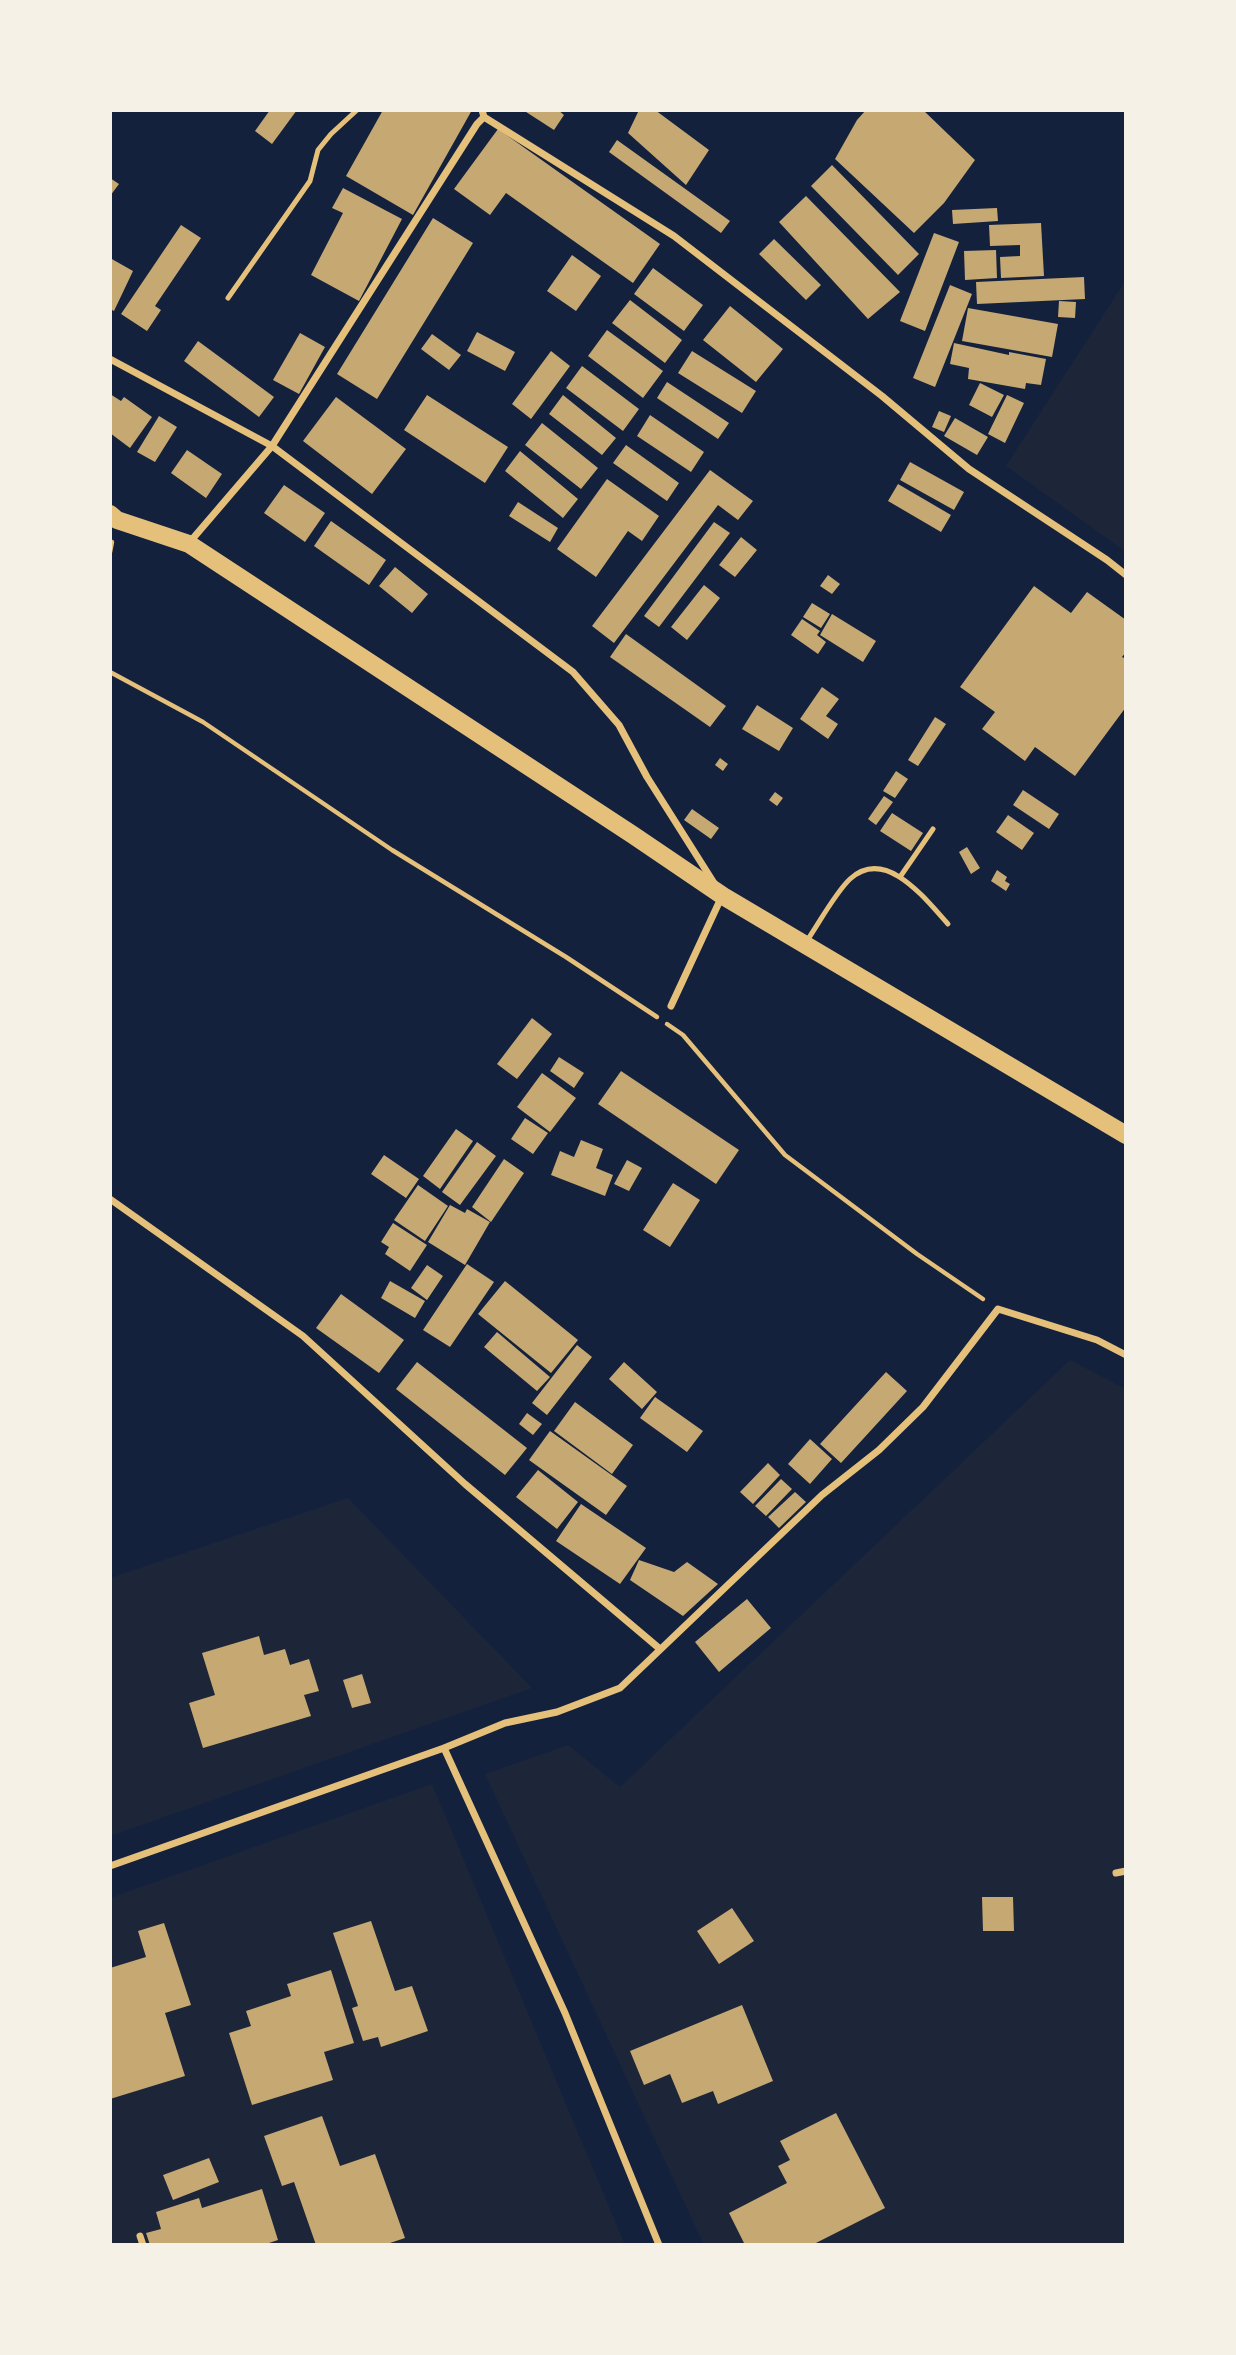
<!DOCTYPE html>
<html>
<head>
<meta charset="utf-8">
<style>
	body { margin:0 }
	#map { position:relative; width:1236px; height:2355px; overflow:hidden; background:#14213d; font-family:Helvetica,sans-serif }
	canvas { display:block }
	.frame { position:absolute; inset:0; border:112px solid #f6f1e7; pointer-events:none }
</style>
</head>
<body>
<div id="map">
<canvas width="1236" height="2355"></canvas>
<div class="frame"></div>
</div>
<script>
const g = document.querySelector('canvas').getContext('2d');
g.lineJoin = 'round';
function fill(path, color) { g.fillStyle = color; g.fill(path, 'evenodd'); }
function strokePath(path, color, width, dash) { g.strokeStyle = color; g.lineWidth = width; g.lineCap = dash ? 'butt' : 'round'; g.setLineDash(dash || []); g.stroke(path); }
const green = new Path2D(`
	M1126,280V552L1006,466Z
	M1070,1360L1126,1389V2245H704L485,1774L568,1745L620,1787Z
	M348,1498L532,1688L110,1836V1578Z
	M432,1784L625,2245H110V1898Z`);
const building = new Path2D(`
	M270,110H297L272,144L255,131Z
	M383,110H472L413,215L346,176Z
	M523,110H558L564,115L554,130Z
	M639,110H655L709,150L686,185L628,133Z
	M866,110H923L975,160L944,203L914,233L835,159L857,120Z
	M498,129L660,244L633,283L506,193L490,215L454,189Z
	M617,140L730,221L721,233L609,152Z
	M832,165L919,254L898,275L811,186Z
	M110,178L119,184L110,196Z
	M343,188L402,219L359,301L311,275L343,213L332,208Z
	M806,196L900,292L868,319L779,222Z
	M997,208L998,221L953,224L952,210Z
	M433,218L473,243L377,399L337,374Z
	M1041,223L1044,276L1001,278L1000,257L1020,256V245L990,246L989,225Z
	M181,225L201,238L155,306L161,310L147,331L121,314Z
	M934,233L959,242L925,331L900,321Z
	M774,239L821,285L806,300L759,254Z
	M996,250L997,278L965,280L964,251Z
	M572,255L601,276L576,311L547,291Z
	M110,258L133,271L114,311L110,309Z
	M653,268L703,305L684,331L634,294Z
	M1084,277L1085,299L977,304L976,282Z
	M950,285L972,294L935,387L913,378Z
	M630,300L682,340L665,363L612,323Z
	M1059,301L1076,302L1075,318L1058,317Z
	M730,306L783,349L756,382L703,340Z
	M968,308L1058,324L1052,357L962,341Z
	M607,330L663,371L643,398L588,356Z
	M477,332L515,352L505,371L467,351Z
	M300,333L325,347L299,394L273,380Z
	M432,334L461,355L449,370L421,349Z
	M198,341L274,397L259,417L184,361Z
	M954,343L1009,355V352L1046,359L1041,385L1026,383L1025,389L968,379L969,368L950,364Z
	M551,351L570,366L531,419L512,404Z
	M692,351L756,391L742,413L678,373Z
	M582,366L639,409L623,431L566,388Z
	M667,382L729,423L718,439L657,398Z
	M980,383L1004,395L992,417L969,405Z
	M110,394L121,401L124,397L152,417L130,448L110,433Z
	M427,395L508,447L485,483L404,430Z
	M563,395L616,438L602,455L549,414Z
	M1007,395L1024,403L1005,443L988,434Z
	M336,397L406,449L372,494L303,441Z
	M939,411L951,416L944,432L932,427Z
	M650,415L704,452L691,472L637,436Z
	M159,416L177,427L155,462L137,452Z
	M955,418L988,437L977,455L944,436Z
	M542,423L598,468L581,489L525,445Z
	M626,445L679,483L667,501L613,463Z
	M187,450L222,474L206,498L171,473Z
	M520,451L578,499L563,518L505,471Z
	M910,462L964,492L954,510L900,480Z
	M710,470L753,501L738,520L718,505L614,643L592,626Z
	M607,479L659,516L642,541L628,531L596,577L557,549Z
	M898,484L951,515L941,532L888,501Z
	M284,485L325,513L305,542L264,513Z
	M518,502L558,528L550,542L509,516Z
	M331,521L386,560L369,585L314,546Z
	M714,522L730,533L659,627L644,616Z
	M741,537L757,550L735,577L719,565Z
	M395,567L428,594L412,613L379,586Z
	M828,575L840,584L832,594L820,586Z
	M704,585L720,598L687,640L671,627Z
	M1034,586L1071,613L1087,592L1126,620V652L1122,657L1126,659V707L1075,776L1035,747L1025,761L982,729L995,712L960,687Z
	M812,603L830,614L821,628L803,617Z
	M832,614L876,641L863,662L820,635Z
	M802,619L820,631L817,635L826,642L818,654L791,635Z
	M626,634L726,706L710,727L610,657Z
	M822,687L839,699L826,716L838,724L828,739L800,719Z
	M757,705L793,728L779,751L742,729Z
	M935,717L946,724L918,766L908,760Z
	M720,758L728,764L723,771L715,765Z
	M896,771L908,779L895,798L883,791Z
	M1023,790L1059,814L1049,829L1013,805Z
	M775,792L783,798L777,806L769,800Z
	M884,796L893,802L876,825L868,819Z
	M692,809L719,828L711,839L684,820Z
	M892,813L923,833L911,851L880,831Z
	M1008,815L1034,833L1022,850L996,832Z
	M967,847L980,868L971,874L959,852Z
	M997,870L1007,877L1005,881L1010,884L1006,891L991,881Z
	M532,1018L552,1034L517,1079L497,1064Z
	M559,1057L584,1073L574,1088L550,1071Z
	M621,1071L739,1150L716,1184L598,1104Z
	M542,1073L576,1098L550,1132L517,1107Z
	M525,1118L548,1133L533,1154L511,1139Z
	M456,1129L473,1141L440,1189L423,1176Z
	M581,1140L603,1149L596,1168L613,1175L605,1196L551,1175L560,1151L574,1157Z
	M477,1142L496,1156L460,1205L442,1192Z
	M384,1155L419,1179L406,1198L371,1174Z
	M504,1159L524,1173L491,1222L472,1207Z
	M627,1160L642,1168L629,1191L614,1184Z
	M673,1183L700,1200L670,1247L643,1230Z
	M418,1185L448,1206L425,1241L394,1220Z
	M450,1205L465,1213L467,1209L490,1222L465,1265L428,1242Z
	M393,1223L427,1245L410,1271L385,1254L389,1247L381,1242Z
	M467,1264L494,1282L450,1347L423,1330Z
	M427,1265L443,1276L427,1300L411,1288Z
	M390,1281L425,1301L415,1318L381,1298Z
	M505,1281L578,1340L551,1373L478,1314Z
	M341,1294L404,1340L379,1373L316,1328Z
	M497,1332L550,1377L537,1391L484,1347Z
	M577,1345L592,1357L547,1415L532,1403Z
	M417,1362L527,1448L505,1475L396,1389Z
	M624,1362L657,1392L642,1409L609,1379Z
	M886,1372L907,1391L841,1463L820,1444Z
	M655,1397L703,1431L687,1452L640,1418Z
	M575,1402L633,1445L612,1474L554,1431Z
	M527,1413L542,1424L533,1435L519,1424Z
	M550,1431L627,1486L606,1515L529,1460Z
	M810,1439L832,1459L810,1484L788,1464Z
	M768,1463L780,1475L753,1504L740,1492Z
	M538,1470L578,1502L557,1529L516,1497Z
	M781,1479L792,1489L766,1516L755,1506Z
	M795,1492L806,1502L779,1528L768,1517Z
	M581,1504L646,1548L620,1584L556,1541Z
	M639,1560L674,1572L687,1562L718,1584L683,1616L630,1580Z
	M747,1599L771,1628L719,1672L695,1642Z
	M259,1636L264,1655L285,1649L290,1665L309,1659L319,1691L304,1695L311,1716L203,1748L189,1703L215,1695L202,1653Z
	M362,1674L371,1703L352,1708L343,1680Z
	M982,1897H1013L1014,1931H983Z
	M732,1908L754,1941L719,1964L697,1931Z
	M371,1921L395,1991L412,1986L428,2031L381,2047L378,2037L363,2041L352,2008L358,2006L333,1933Z
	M164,1923L191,2005L165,2013L185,2076L110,2099V1968L146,1957L138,1931Z
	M331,1970L354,2043L324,2052L333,2080L252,2105L229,2033L251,2026L246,2011L291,1996L287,1984Z
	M742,2005L773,2081L718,2104L713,2091L682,2103L670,2074L644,2085L630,2051Z
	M836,2113L885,2208L812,2245H745L729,2213L787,2183L778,2166L790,2160L780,2141Z
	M322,2116L340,2166L375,2154L405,2238L384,2245H316L294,2182L282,2186L264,2136Z
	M209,2158L219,2182L173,2200L163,2175Z
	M262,2189L278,2240L263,2245H150L146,2233L161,2229L156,2212L199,2198L202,2208Z`);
const path = new Path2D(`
	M110,552L112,542
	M110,672L203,722L392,850L566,957L657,1017
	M667,1024L683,1035L785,1155L917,1254L983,1299`);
const service = new Path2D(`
	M228,298L310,181L318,150L331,134L357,110
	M900,877L933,829
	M806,942C818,925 835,893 850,879C886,846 926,900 948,924`);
const minor = new Path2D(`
	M484,117L674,236L882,396L969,469L1107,560L1126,575
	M110,359L272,446L573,672L619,725L647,777L714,883
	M189,543L272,446L477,124L484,117L482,110
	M671,1006L722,896
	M110,1199L303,1336L465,1484L660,1649
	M444,1748L565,2013L659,2245
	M110,1866L444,1748L505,1723L557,1712L620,1688L822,1495L879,1450L923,1407L998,1309L1097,1340L1126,1355
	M1116,1873L1126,1871
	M140,2236L143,2245`);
const primary = new Path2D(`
	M110,514L117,520L189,544L633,835L723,896L1126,1135`);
fill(green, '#1d2539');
fill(building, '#c6a872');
strokePath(path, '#e5c07b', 4.5);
strokePath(service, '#e5c07b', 5);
strokePath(minor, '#e5c07b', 7);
strokePath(primary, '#e5c07b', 18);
</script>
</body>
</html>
